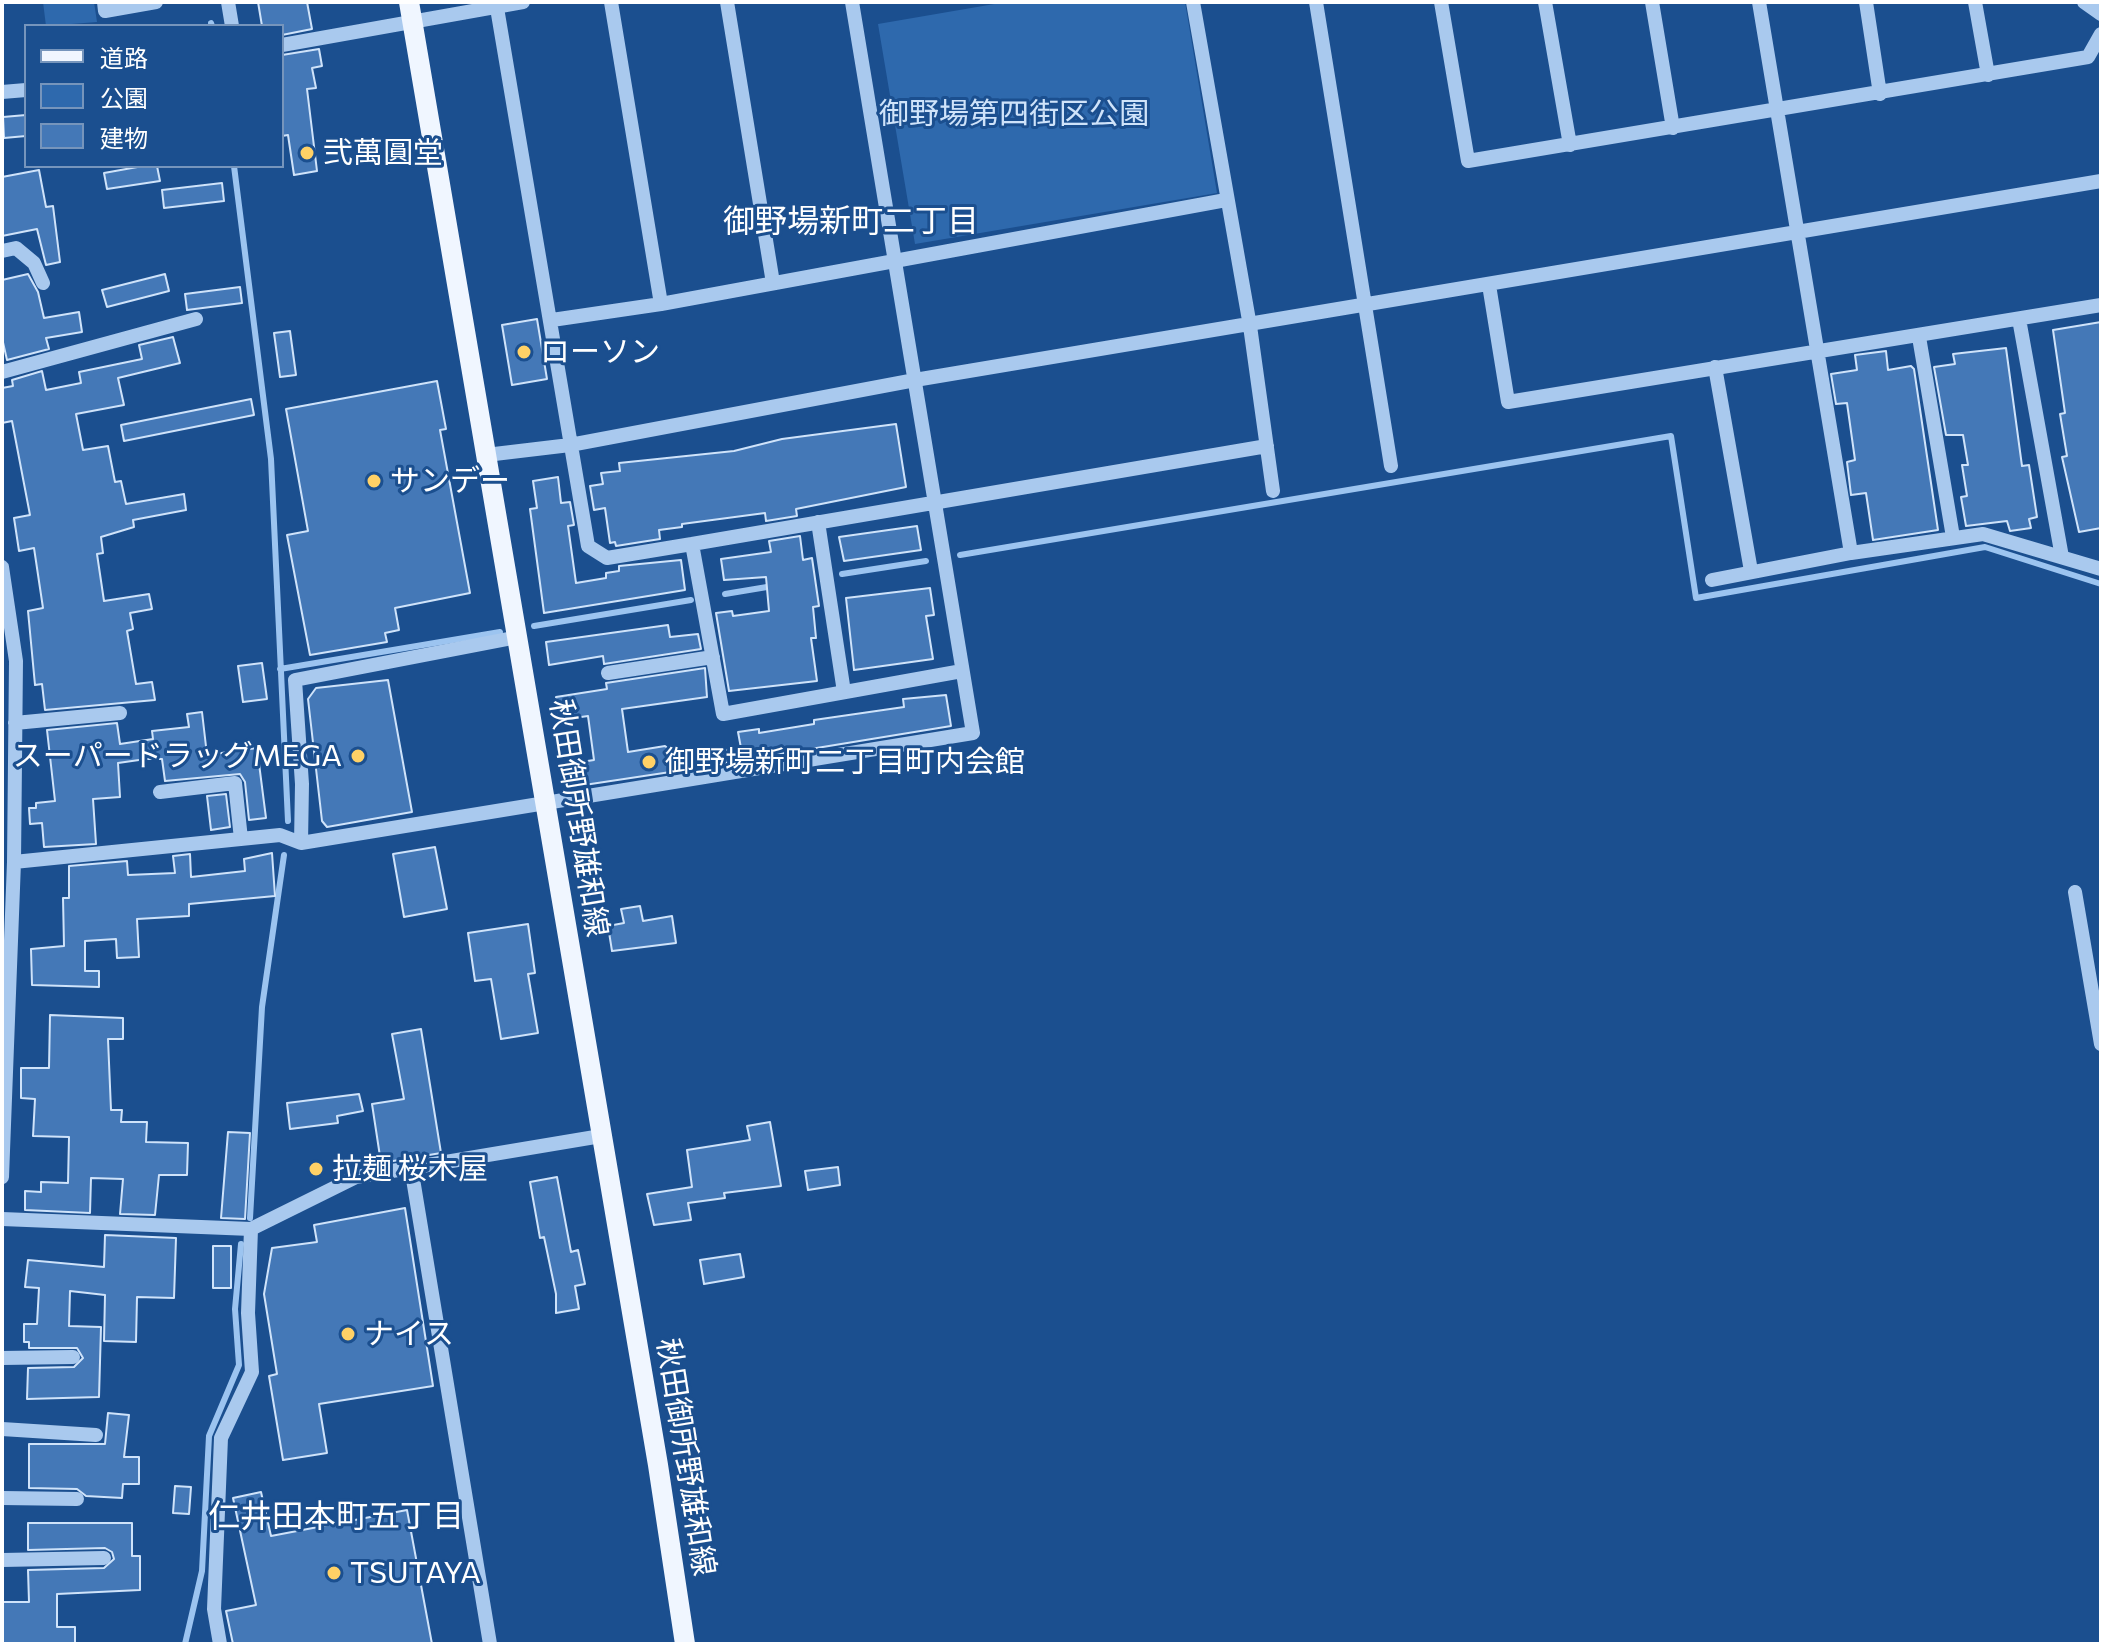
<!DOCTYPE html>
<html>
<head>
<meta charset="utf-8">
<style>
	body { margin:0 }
	#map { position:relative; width:2103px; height:1646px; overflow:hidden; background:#1b4f8f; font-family:Commissioner,"Noto Sans JP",sans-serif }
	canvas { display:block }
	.frame { position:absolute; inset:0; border:4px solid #fff; pointer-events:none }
	.legend { position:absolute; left:24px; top:24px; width:260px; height:144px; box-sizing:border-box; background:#1b4f8f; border:2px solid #7695bc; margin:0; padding:10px 14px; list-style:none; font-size:24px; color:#fff }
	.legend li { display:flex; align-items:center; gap:16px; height:40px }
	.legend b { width:40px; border:2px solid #7695bc }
</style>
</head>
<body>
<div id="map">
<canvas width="2103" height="1646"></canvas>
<div class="frame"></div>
<ul class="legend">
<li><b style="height:10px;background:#f0f6ff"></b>道路</li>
<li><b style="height:22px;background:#2e69ad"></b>公園</li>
<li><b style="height:22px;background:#4478b7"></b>建物</li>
</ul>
</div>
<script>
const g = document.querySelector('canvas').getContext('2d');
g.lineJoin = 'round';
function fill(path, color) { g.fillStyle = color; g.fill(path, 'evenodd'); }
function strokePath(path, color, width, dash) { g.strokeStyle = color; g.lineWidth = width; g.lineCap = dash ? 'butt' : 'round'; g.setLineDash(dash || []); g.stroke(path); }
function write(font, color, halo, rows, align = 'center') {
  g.font = font + ' Commissioner,"Noto Sans JP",sans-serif'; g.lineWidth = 6; g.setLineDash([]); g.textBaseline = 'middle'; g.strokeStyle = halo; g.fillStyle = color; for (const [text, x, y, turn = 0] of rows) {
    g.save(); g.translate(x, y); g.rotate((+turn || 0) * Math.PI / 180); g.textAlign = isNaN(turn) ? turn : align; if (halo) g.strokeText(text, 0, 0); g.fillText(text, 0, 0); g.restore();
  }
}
const green = new Path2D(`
	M43,2H94L97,22L46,26Z
	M1006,2H1185L1217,193L915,244L878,24Z`);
const stream = new Path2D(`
	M211,23L212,26
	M234,166L271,459L288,821
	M960,555L1671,436L1696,598L1985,547L2101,584
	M842,574L926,561
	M725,594L773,586
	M534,626L691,600
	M280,669L500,632
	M250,1218L262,1007L284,855
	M185,1644L202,1571L209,1436L239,1365L235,1309L241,1244`);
const building = new Path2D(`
	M258,2H307L312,29L282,35V26H262Z
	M319,49L322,66L312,68L316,88L307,89L317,171L294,175L288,135L282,136V55Z
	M26,115V136L4,138L3,117Z
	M143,166H157L160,181L107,189L104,173Z
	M39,170L46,207L53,206L60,262L46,265L37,229L2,236V177Z
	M222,183L224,201L164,208L162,190Z
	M28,274L38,292L44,318L79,312L82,332L46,338L49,349L7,360L2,338V280Z
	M165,274L169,291L107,307L102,290Z
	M240,287L242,303L187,310L185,294Z
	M537,319L547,379L512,385L502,325Z
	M2101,322V528L2079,532L2062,457L2067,456L2060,414L2065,413L2053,330Z
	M290,331L296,375L280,377L274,333Z
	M173,337L180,363L118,378L124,405L76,414L83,450L108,446L115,482L121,481L126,504L184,494L186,510L133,520L134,527L101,537L103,553L97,554L104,601L149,594L152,609L130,613L133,629L127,631L136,684L152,682L155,700L45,710L42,684L35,685L28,611L43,608L34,548L19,551L14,518L30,515L12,421L2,423V388L13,386L12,380L42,371L46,390L81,383L79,372L142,359L139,345Z
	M2006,348L2022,466L2029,465L2037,517L2029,519L2031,528L2010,531L2007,521L1966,526L1961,497L1967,496L1962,465H1968L1963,435H1946L1934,367L1955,364L1953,354Z
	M1886,351L1888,370L1911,366L1914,369L1938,530L1873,540L1866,493L1851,495L1847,462L1855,460L1847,403L1836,404L1831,374L1857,370L1855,355Z
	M437,381L446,429L440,430L470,593L395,608L399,630L385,633L387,642L310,655L287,535L308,531L286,409Z
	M251,399L254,415L124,441L121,425Z
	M896,424L906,487L796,509L797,516L766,521L765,513L682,524V527L659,530L660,539L616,546L615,542L610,543L605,508L594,510L590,486L603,484L601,473L620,471L619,463L734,451L782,439Z
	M558,477L561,503L570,502L574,525L568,526L576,583L606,578V573L619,571V566L681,560L685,590L544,613L530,509L537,508L533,481Z
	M917,526L921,550L844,561L839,537Z
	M800,536L803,560L812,558L819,606L813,607L816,638H811L817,681L729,691L716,613L732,611L733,616L769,611L766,577L724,580L721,559L771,552L769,541Z
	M930,588L934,615L926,616L933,659L854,670L846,598Z
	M668,625L670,637L698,634L701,649L604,664L603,656L549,665L546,642Z
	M262,663L267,699L243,702L238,666Z
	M705,668L707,697L622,709L628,752L665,746L674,753L677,771L571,787L568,764L594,760L588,716L560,720L556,697L607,689L606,683Z
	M388,680L412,812L327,827L322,821L308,699L316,688Z
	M946,695L951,726L719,764L718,751L741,748L738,732L759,729V733L814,724V720L904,707L903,699Z
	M202,712L207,755L257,748L266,818L249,820L245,782L240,774L165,781L162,759H146L118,763L120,797L93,799L96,844L44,847L42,823L30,824L29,808H36V803L55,801L47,730L117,723L120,744L153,739L152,731L189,727L187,714Z
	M226,794L230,827L211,830L207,796Z
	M435,847L447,909L404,917L393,854Z
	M272,853L275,896L189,904V916L137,919L139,957L117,958L116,939L85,941V971H99V987L32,985L31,949L64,946L63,898H69V866L127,861L128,875L175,873L173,856L190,854L191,877L245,871L244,859Z
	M640,906L643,921L672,916L676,943L612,951L608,926L624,923L621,909Z
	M528,924L535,973L528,974L538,1033L501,1039L491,979L475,981L468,933Z
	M50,1015L123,1018V1039H108L111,1110H122L121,1122H147L146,1142L188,1143L187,1175H159L155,1215L120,1214L123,1179L91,1178L90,1213L25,1210V1191L41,1192V1182L68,1183L69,1137L33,1136L35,1099L21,1098V1068H49Z
	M421,1029L441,1153L381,1163L372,1104L404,1099L392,1034Z
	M359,1094L363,1111L337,1116L338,1123L290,1129L287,1103Z
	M770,1122L781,1186L724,1193L725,1198L688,1203L691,1220L654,1225L647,1194L692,1187L687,1150L750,1140L747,1126Z
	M228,1132L250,1133L245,1219L221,1218Z
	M838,1167L840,1185L808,1190L805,1171Z
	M557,1177L571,1252L578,1250L585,1284L575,1286L579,1309L556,1313V1294L544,1237L540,1238L530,1182Z
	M405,1208L433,1386L319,1404L327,1453L283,1460L269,1376L277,1374L264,1294L272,1248L317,1242L314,1225Z
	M105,1235L176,1238L174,1298L137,1297L136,1342L104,1341L105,1295L70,1291L69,1326L101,1327L99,1397L27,1399L28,1368L74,1367L83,1358L77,1348H29V1342H24V1324H37L39,1288L25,1287L28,1260L104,1267Z
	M213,1246H231V1288H213Z
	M740,1254L744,1277L704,1284L700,1260Z
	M108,1413L129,1415L124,1457H139V1484H123L122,1498L86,1496L77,1489L29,1488V1444H105Z
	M175,1486L191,1487L189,1514L173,1513Z
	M261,1492L271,1536L407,1510L432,1644H233L226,1611L256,1605L233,1498Z
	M28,1523H132V1556H140V1590L57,1594V1627H75V1644H2V1602H29L28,1570L104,1568L114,1559L112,1552L105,1548L28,1550Z`);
const minor = new Path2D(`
	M104,2L105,11L156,2
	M228,2L232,26
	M496,2L588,546L607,558L692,544L723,714L962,671
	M611,2L661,304
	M727,2L773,283
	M1193,2L1250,326L1273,491
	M1316,2L1391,466
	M1441,2L1468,161L2088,57L2101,34
	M1545,2L1570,145
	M1652,2L1673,128
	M1759,2L1851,553L1983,534L2101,569
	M1866,2L1880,94
	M1975,2L1988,75
	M2084,2L2101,14
	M282,45L523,2
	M2,92L26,90
	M2,251L16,248L34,263L43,283
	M1489,285L1508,402L2101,305
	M2019,319L2062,557
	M552,320L661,304L1226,200
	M1919,337L1953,537
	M1715,367L1751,571
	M2,372L196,319
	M486,455L570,445L915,380L2101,181
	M818,522L844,692
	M692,544L1267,446
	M2,567L16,661L14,862L2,1177
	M1712,580L1851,553
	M608,673L713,657
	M15,723L120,713
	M160,792L235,783L241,839
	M301,843L302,784L295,680L518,637
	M14,862L280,835L301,843L973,733L852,2
	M2075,892L2101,1044
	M411,1167L490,1644
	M2,1219L251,1229L356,1177L601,1136
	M2,1358L73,1357
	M2,1429L96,1435
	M2,1498L77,1499
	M2,1560L104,1558
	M220,1644L214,1609L221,1438L252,1372L248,1313L251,1229`);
const major = new Path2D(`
	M409,2L658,1465L685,1644`);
const markers = [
	[307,153,8,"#ffd166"],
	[524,352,8,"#ffd166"],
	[374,481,8,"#ffd166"],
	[358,756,8,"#ffd166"],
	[649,762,8,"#ffd166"],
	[316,1169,8,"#ffd166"],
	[348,1334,8,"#ffd166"],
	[334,1573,8,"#ffd166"]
];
const parkNames = [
	["御野場第四街区公園",1014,114]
];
const poiNames = [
	["弐萬圓堂",323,153],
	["ローソン",540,352],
	["サンデー",390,481],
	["スーパードラッグMEGA",342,756,"right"],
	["御野場新町二丁目町内会館",665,762],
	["拉麺 桜木屋",332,1169],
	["ナイス",364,1334],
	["TSUTAYA",350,1573]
];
const streetNames = [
	["秋田御所野雄和線",579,818,81],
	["秋田御所野雄和線",686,1457,81]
];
const neighbourhoodNames = [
	["御野場新町二丁目",851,221],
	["仁井田本町五丁目",336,1516]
];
fill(green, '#2e69ad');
strokePath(stream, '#9cc4f0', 6);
fill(building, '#4478b7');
strokePath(building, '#cfe3fa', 2);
strokePath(minor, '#a9c9ee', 14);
strokePath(major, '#f0f6ff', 20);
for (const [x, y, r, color] of markers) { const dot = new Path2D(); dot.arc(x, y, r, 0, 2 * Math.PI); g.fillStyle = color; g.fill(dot); strokePath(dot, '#1b4f8f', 3); }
write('30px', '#cfe3fa', '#1b4f8f', parkNames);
write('30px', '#fff', '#1b4f8f', poiNames, 'left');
write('30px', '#fff', '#1b4f8f', streetNames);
write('32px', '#fff', '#1b4f8f', neighbourhoodNames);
</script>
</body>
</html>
